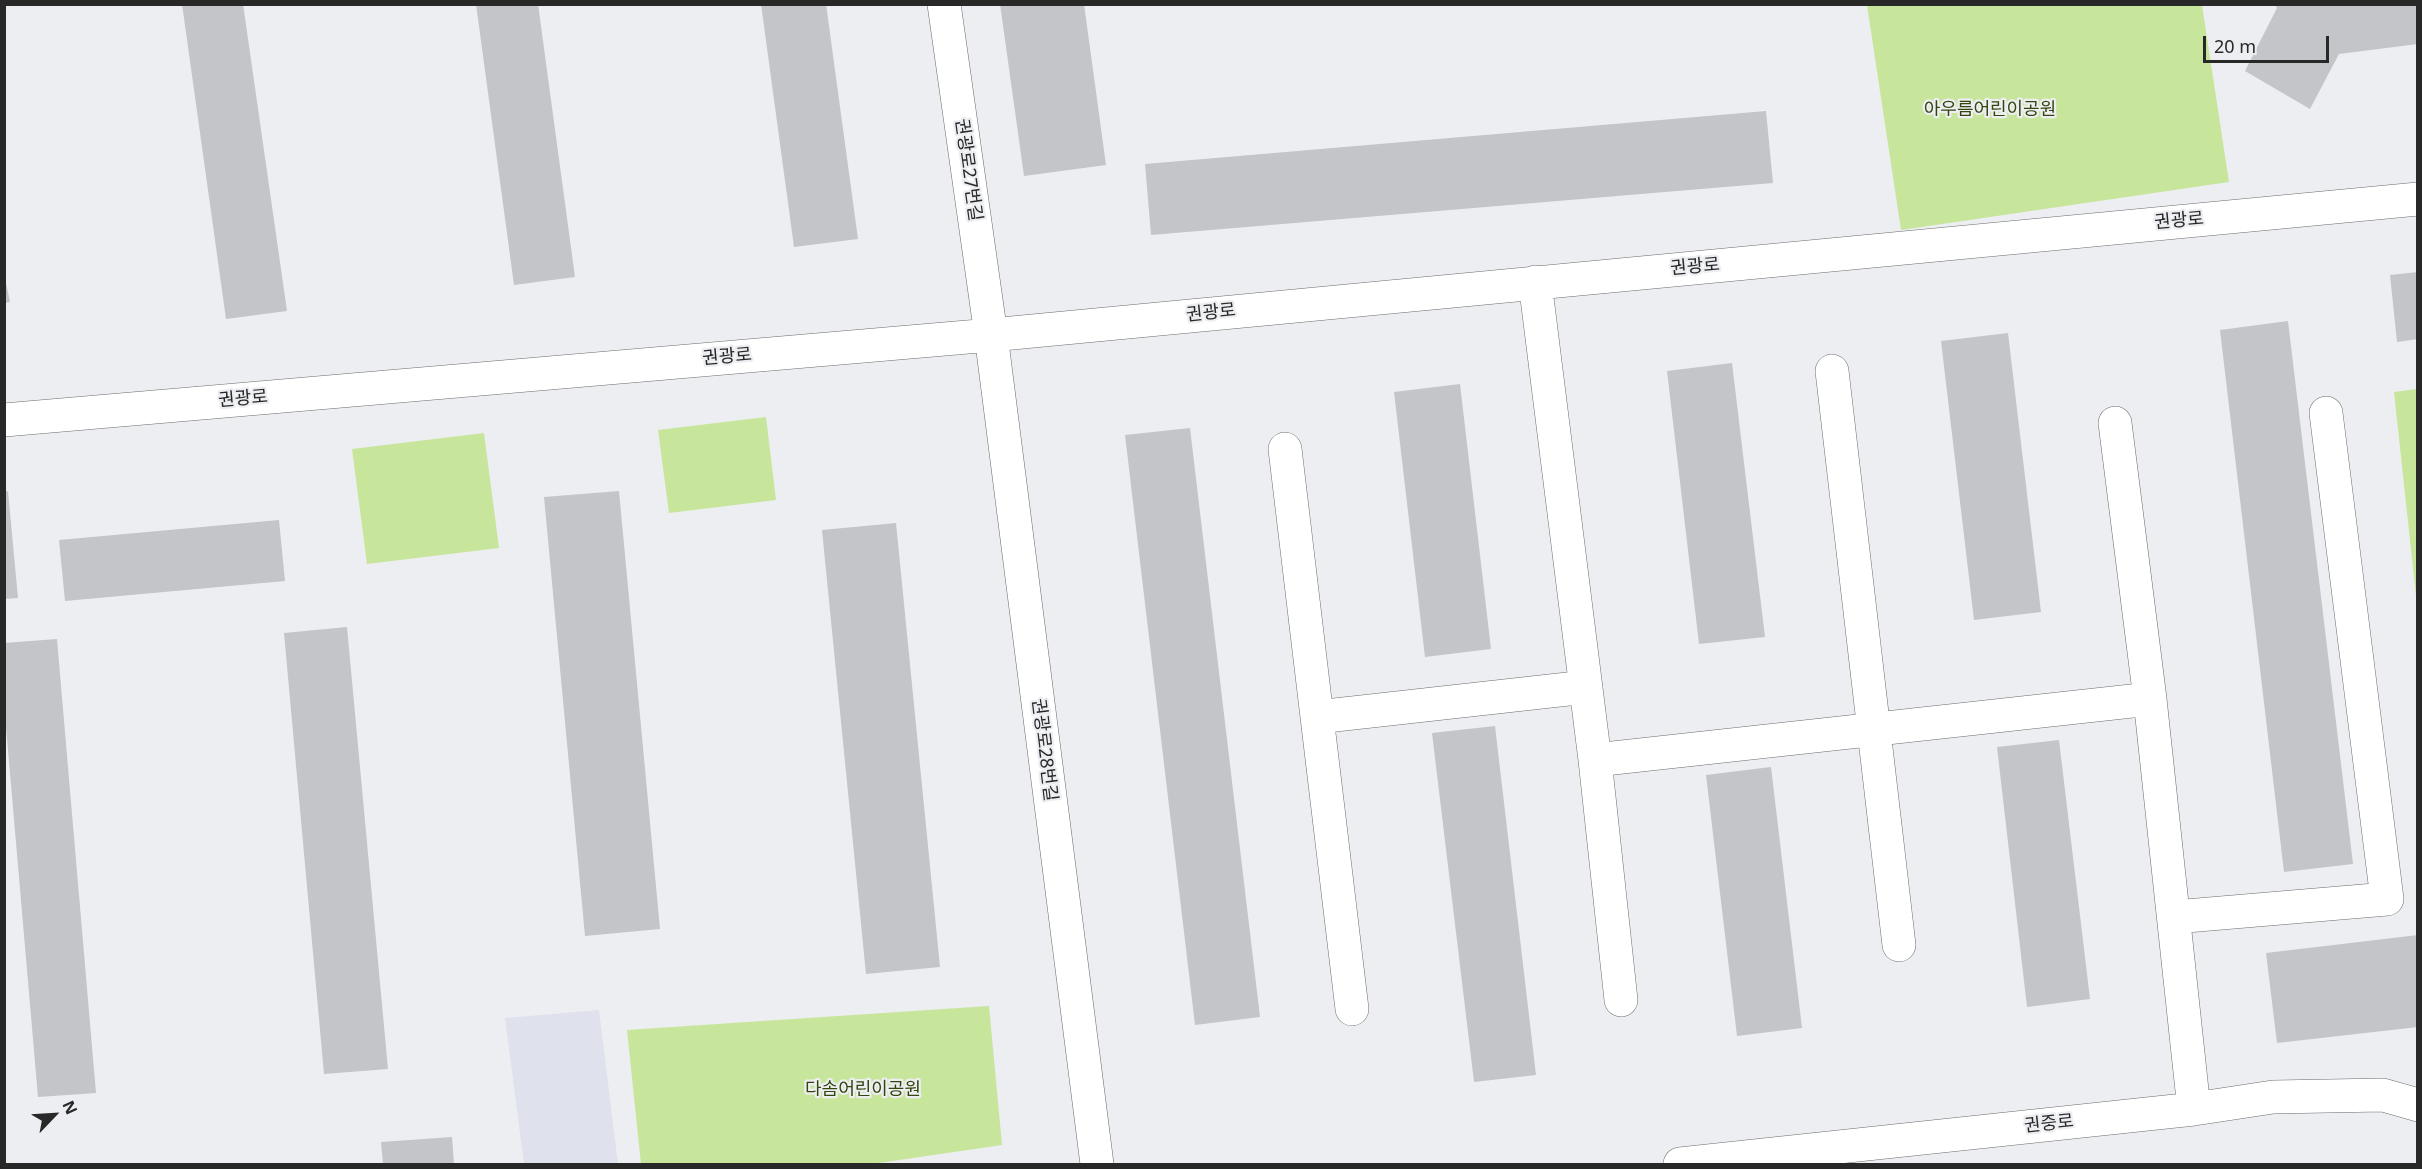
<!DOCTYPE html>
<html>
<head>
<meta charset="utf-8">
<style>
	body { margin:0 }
	#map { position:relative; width:2422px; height:1169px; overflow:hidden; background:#edeef1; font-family:"Noto Sans",sans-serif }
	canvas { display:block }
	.frame { position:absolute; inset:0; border:6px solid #282829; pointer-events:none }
	.north { position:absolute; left:24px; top:1085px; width:60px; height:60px; -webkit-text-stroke:4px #edeef1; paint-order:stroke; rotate:65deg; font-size:16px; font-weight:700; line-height:24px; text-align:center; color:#282829 }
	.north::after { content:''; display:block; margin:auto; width:21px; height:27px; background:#282829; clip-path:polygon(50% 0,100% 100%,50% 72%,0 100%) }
	.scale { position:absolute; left:2203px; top:36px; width:126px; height:27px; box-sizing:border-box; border:3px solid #282829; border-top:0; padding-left:8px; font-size:18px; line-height:21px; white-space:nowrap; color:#282829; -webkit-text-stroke:4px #edeef1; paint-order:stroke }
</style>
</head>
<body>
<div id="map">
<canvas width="2422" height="1169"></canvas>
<div class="frame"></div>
<div class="north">N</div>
<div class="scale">20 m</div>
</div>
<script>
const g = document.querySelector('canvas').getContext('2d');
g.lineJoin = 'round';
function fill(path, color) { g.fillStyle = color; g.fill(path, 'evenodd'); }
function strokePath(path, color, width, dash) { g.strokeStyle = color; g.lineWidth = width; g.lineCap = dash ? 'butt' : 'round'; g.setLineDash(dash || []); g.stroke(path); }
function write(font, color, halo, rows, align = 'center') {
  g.font = font + ' "Noto Sans","Noto Sans KR",sans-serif'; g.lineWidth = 4.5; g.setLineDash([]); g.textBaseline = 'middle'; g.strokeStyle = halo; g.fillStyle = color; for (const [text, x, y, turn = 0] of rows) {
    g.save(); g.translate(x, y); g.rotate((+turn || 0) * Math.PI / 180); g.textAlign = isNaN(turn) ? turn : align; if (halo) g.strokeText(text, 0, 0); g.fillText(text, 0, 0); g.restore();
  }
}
const built = new Path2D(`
	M599,1010L618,1164H524L505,1018Z`);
const green = new Path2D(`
	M1867,5H2202L2229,182L1901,230Z
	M2417,389H2418L2417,605L2394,392Z
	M766,417L776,500L669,513L658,430Z
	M484,433L499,548L367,564L352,449Z
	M989,1006L1002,1145L872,1164H641L627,1030Z`);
const building = new Path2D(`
	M182,4H243L287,311L226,319Z
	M476,4H538L575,277L514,285Z
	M761,4H826L858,239L794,247Z
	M1000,4H1084L1106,165L1024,176Z
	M2275,4H2418V44L2339,54L2310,109L2245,71L2277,8Z
	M1766,111L1773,183L1151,235L1145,164Z
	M2418,272V339L2397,342L2390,275Z
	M4,273L10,302L4,303Z
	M2288,321L2353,864L2284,872L2220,330Z
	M2008,333L2041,612L1974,620L1941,341Z
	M1732,363L1765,637L1699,644L1667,371Z
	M1460,384L1491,649L1425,657L1394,392Z
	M1190,428L1260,1017L1195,1025L1125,435Z
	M8,491L18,598L4,599V492Z
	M619,491L660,929L585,936L544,497Z
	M279,520L285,581L65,601L59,540Z
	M896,523L940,967L866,974L822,530Z
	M347,627L388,1069L324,1074L284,633Z
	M57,639L96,1093L38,1097L4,704V643Z
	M1495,726L1536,1075L1474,1082L1432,733Z
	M2059,740L2090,999L2027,1007L1997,747Z
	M1771,767L1802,1028L1737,1036L1706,775Z
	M2418,935V1027L2277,1043L2266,953Z
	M452,1137L454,1164H383L381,1142Z`);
const minor = new Path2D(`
	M944,4L991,335L1097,1164
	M1535,282L1595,760
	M1832,371L1899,945
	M4,420L991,335L2418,199
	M2115,423L2150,699L2194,1109
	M1285,449L1317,717L1586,687
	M1317,717L1352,1009
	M2174,917L2387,899L2326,413
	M1621,1000L1595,760L2150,699
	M1680,1164L2194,1109L2273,1097L2383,1095L2418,1105`);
const parkNames = [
	["아우름어린이공원",1990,110],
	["다솜어린이공원",863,1090]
];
const streetNames = [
	["권광로27번길",968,170,82],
	["권광로",2179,221,-5],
	["권광로",1695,267,-5],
	["권광로",1211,313,-6],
	["권광로",727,357,-5],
	["권광로",243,399,-5],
	["권광로28번길",1044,750,83],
	["권중로",2049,1124,-6]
];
fill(built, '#dfe2ed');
fill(green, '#c7e59b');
fill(building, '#c4c5c8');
strokePath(minor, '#6b6c6e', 34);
strokePath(minor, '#fff', 33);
write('18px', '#34460e', '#edeef1', parkNames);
write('18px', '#282829', '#edeef1', streetNames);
</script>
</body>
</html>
